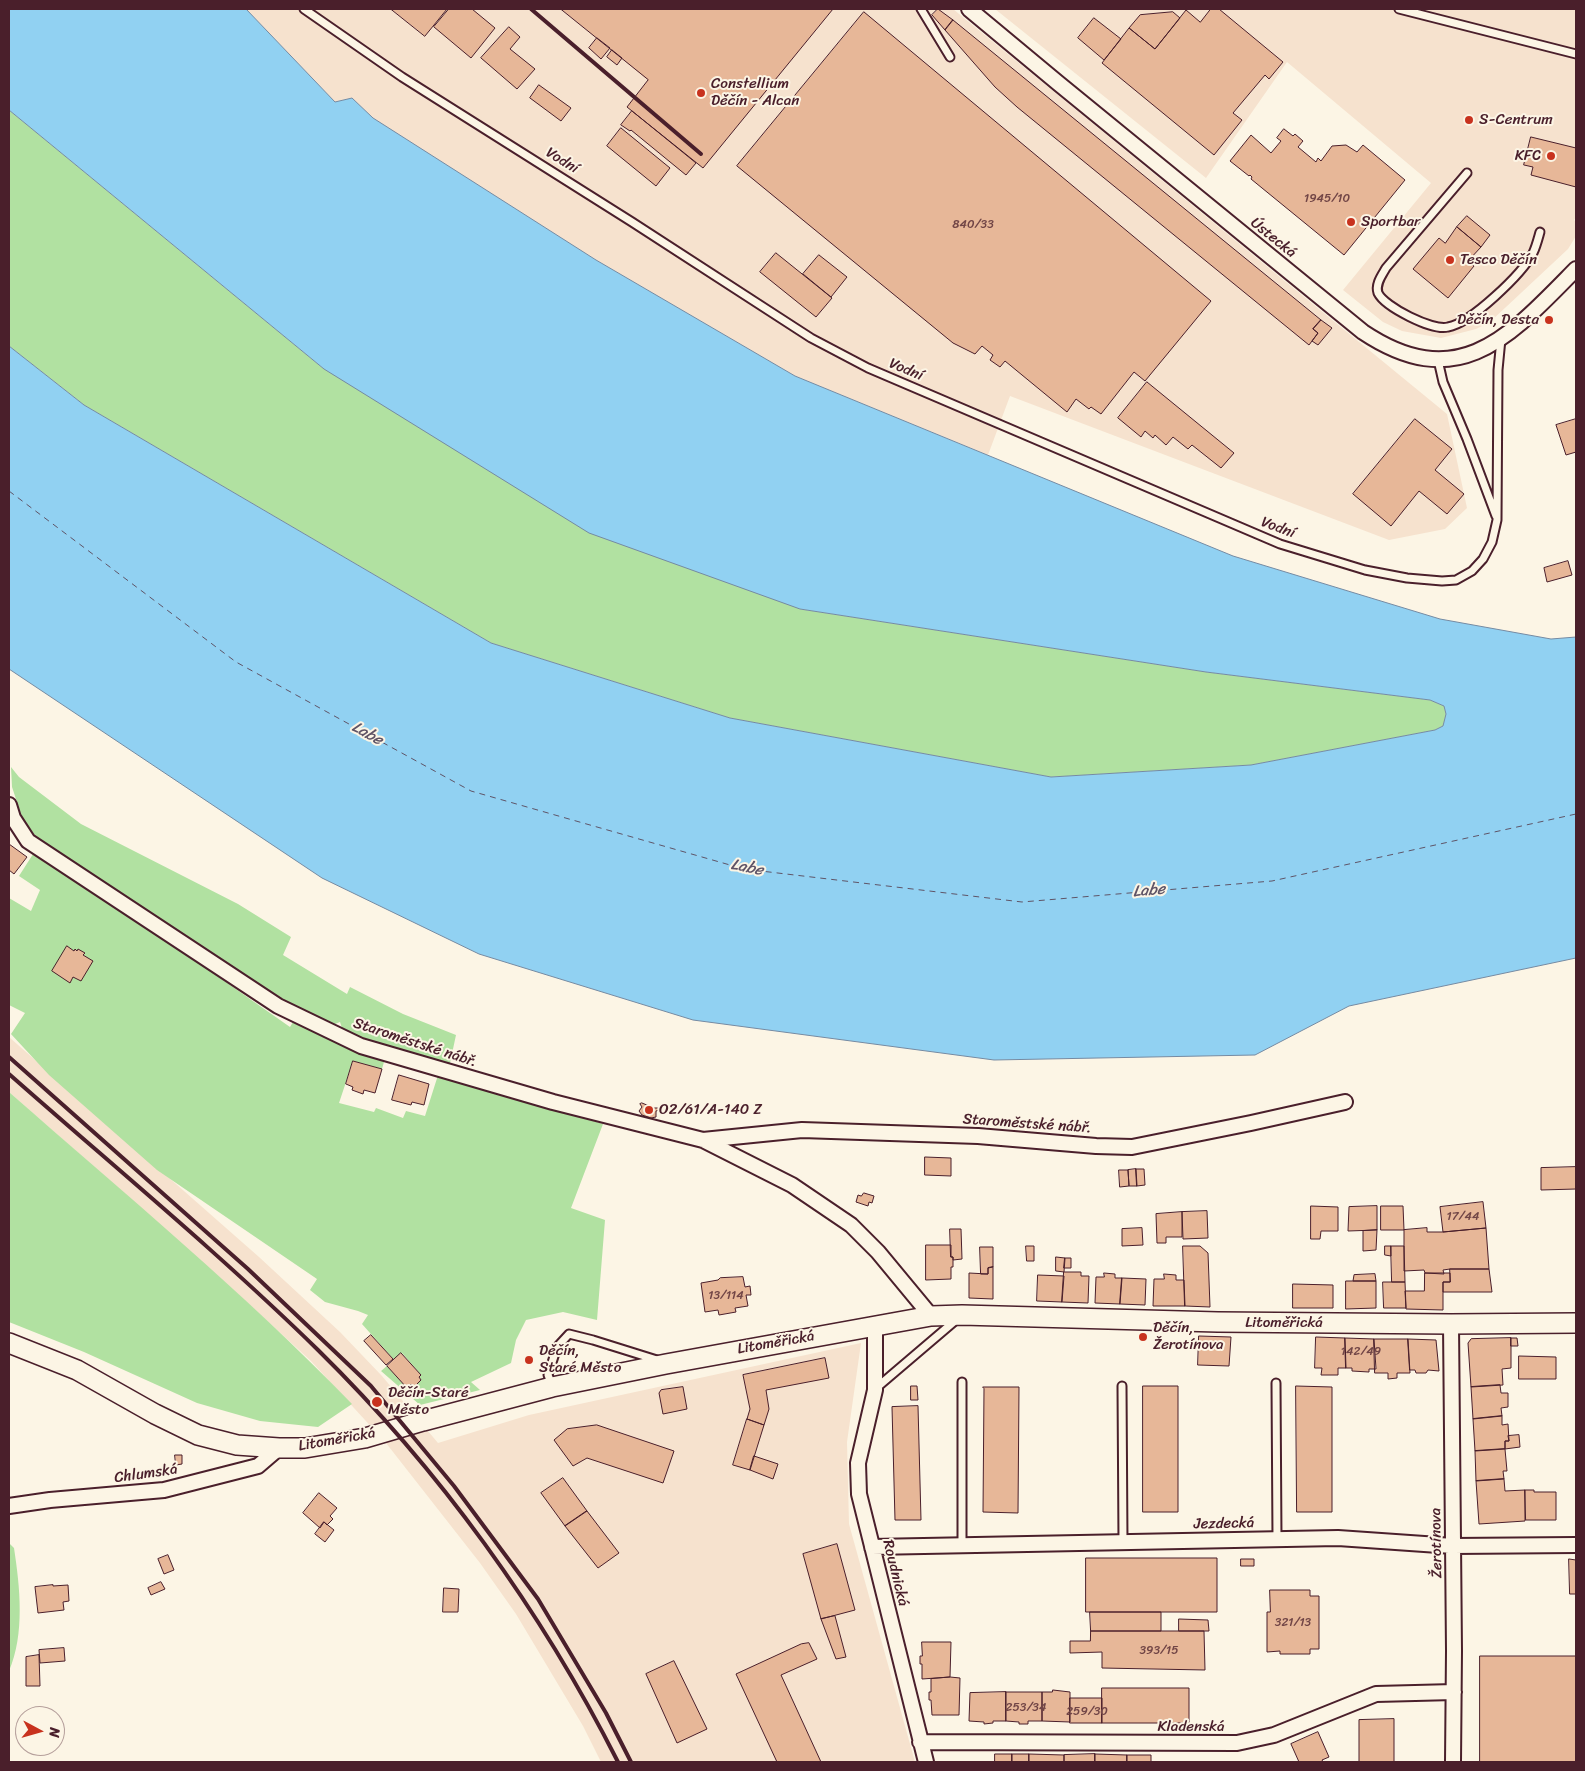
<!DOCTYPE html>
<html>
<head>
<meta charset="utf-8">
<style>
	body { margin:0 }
	#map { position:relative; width:1585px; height:1771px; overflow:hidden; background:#fcf5e5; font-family:Sriracha,sans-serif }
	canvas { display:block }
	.frame { position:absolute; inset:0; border:10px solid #4a1f2b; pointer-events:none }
	.north { position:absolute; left:15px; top:1706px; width:50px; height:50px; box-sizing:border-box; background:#fcf5e5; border:1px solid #b59f9b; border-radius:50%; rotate:96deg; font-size:14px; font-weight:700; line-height:20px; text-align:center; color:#4a1f2b }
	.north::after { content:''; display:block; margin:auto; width:18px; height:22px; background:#c8321e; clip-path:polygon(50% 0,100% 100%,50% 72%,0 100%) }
</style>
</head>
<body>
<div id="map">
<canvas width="1585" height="1771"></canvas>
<div class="frame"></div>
<div class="north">N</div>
</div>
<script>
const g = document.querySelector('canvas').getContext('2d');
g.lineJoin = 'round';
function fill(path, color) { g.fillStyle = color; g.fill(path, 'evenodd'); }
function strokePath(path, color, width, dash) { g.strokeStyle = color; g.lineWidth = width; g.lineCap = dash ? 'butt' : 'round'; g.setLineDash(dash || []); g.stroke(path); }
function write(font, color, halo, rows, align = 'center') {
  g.font = font + ' Sriracha,sans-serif'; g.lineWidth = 4; g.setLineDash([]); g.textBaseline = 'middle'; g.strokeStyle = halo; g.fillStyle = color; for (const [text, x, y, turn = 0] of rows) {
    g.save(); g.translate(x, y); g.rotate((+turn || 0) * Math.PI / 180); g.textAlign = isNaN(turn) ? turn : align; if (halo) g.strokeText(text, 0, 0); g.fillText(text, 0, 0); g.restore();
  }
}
const built = new Path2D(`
	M246,9H953L1447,414L1467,508L1445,529L1389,540L1010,396L988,455L795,376L596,260L372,118L352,98L335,102Z
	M995,9H1576V217L1574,220L1576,222V236L1568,249L1490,322L1476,329L1441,338L1402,331L1383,322L1343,290L1431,183L1287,62L1206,178Z
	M9,1037L259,1257L340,1332L382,1376L438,1443L529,1415L861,1343L847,1442L849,1524L915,1762H601L583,1726L516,1614L480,1563L386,1443L311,1361L231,1288L9,1092Z`);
const green = new Path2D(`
	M9,110L324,369L800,609L1206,672L1430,700L1444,706L1446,714L1443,726L1435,730L1251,765L1051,777L730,718L491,643L84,405L9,346Z
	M11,767L19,777L81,824L238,904L291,937L283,955L347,994L350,987L403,1014L456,1035L450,1063L394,1048L343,1031L340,1022L330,1026L301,1014L208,951L59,856L36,837L22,817L12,787Z
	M35,851L202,961L200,964L290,1027L293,1022L386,1055L382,1069L353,1061L339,1103L374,1112L376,1108L403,1118L406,1111L425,1116L439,1072L603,1124L571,1208L605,1220L597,1320L563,1312L526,1320L516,1340L511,1363L471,1382L480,1390L420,1405L381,1371L387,1366L407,1388L411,1384L414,1387L421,1380L419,1377L421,1375L402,1353L394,1360L362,1324L368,1315L358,1311L325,1302L310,1290L317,1279L157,1170L49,1075L11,1034L25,1013L9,1005V898L31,911L40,890L19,876Z
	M9,1092C125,1194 245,1293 352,1404L318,1427L260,1421L197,1403L84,1352L9,1322Z
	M9,1543L14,1548C20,1587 25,1634 9,1671Z`);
const water = new Path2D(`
	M9,9H246L335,102L352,98L373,118L596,260L795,376L1233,556L1440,619L1551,639L1576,637V958L1349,1006L1255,1055L994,1060L693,1020L479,954L322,878L9,669V346L84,405L491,643L730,718L1051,777L1251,765L1435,730L1443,726L1446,714L1444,706L1430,700L1206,672L800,609L589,533L324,369L9,110Z`);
const ferry = new Path2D(`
	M9,491L236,662L471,791L744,869L1022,902L1272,881L1576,814`);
const building = new Path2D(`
	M391,9H447L425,36Z
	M449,9H472L495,28L471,58L434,27Z
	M561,9H833L703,168L627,107L648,80Z
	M938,9L953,20L945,30L932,15Z
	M1211,9H1219L1283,62L1269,79L1265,75L1233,113L1242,120L1214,155L1102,63L1129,28L1155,49L1186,10L1200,22Z
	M864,12L1211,301L1145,381L1134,372L1101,414L1091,407L1089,409L1076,399L1067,412L1005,361L1000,367L990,360L993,355L982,346L975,354L953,343L737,166Z
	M1173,12L1180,18L1155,49L1129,28L1140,15Z
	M1094,18L1121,39L1104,60L1078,38Z
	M953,20L1321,320L1313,329L1318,333L1309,345L1017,107L995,87L945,30Z
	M509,27L520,37L510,49L535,69L517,89L481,58Z
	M597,38L610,48L601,59L589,48Z
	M612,50L622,58L617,65L607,57Z
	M539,85L571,108L561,121L530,98Z
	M632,111L696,163L686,175L631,130L630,131L621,125Z
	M621,128L670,168L656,186L607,146Z
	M1284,129L1293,136L1295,134L1303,141L1298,147L1316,162L1318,158L1321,161L1332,146L1346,145L1357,152L1363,145L1405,180L1344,255L1251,179L1252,177L1250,175L1249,176L1230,161L1251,135L1271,153L1281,141L1277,138Z
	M1531,137L1576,148V187L1531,175L1533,167L1524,165Z
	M1467,216L1490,235L1481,247L1457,227Z
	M1457,227L1481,247L1468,261L1474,266L1448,298L1413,269L1439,238L1445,243Z
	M776,253L832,298L816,317L760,272Z
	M819,255L847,277L831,297L803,274Z
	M1321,320L1332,328L1318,345L1312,341L1318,333L1313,329Z
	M1147,382L1234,453L1221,468L1192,445L1188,449L1173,437L1166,445L1155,435L1153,438L1145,431L1141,437L1118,418Z
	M1415,419L1452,449L1435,470L1464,494L1447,514L1419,491L1391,526L1353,494Z
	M1576,419V452L1566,455L1556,425Z
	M1568,561L1572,575L1547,582L1544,568Z
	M9,844L27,857L14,874L9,870Z
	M67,946L74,951L75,949L77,951L78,949L85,953L83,955L93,961L81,981L73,977L70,983L52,971Z
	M353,1061L382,1069L375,1093L364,1090L363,1094L352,1090L353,1087L346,1084Z
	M399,1075L429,1084L424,1105L412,1102L411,1105L392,1100Z
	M642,1103L654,1108H659V1110L656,1111V1117L651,1118L642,1115L639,1111L642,1107L640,1104Z
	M925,1157L951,1158V1176L925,1175Z
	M1576,1167V1189L1541,1190V1168Z
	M1136,1169H1144L1145,1185L1137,1186Z
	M1136,1169L1137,1186H1129L1128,1170Z
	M1119,1170H1128L1129,1186L1120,1187Z
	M864,1193L874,1196L872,1203L869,1202L868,1206L856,1202L858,1195L861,1196Z
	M1483,1202L1486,1228L1443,1232L1440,1207Z
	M1311,1206L1338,1207V1231H1321L1320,1239H1311Z
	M1377,1206V1230L1348,1231L1349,1207Z
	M1381,1206H1403L1404,1230H1381Z
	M1207,1211L1208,1238L1183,1239L1182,1212Z
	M1182,1212V1237H1166V1243H1157L1156,1214Z
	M1142,1228L1143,1245L1122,1246V1229Z
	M1427,1228V1232H1443L1486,1228L1489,1269H1450L1443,1270L1444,1274L1425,1273L1424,1270L1404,1271V1230Z
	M950,1229H961L962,1259L953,1260V1257H951Z
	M1377,1230L1376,1250L1363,1251V1231Z
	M926,1245H951V1257H953V1267H951V1279L926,1280Z
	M1026,1246H1034V1261H1027Z
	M1183,1246H1200L1208,1253L1210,1307L1185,1306Z
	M1385,1246H1391V1256L1385,1255Z
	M1391,1246H1404L1405,1282H1392Z
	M980,1247H993V1267L988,1268V1274H981Z
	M1056,1257L1065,1258L1064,1272L1056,1271Z
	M1065,1258H1071V1268H1064Z
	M993,1267V1299L969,1298V1273L988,1274V1268Z
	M1450,1269H1489L1492,1292H1443V1282H1450Z
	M1064,1272H1081V1276H1089L1088,1303L1062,1302Z
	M1104,1273L1115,1274V1278H1122L1120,1304L1095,1303L1096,1277H1104Z
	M1425,1273H1450V1282H1443V1310L1406,1309L1405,1291H1424Z
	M1164,1274L1176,1275V1280H1184L1185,1306H1153L1154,1279H1164Z
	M1375,1274L1376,1281H1353L1354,1275Z
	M1038,1275L1064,1276L1062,1302L1037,1301Z
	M743,1277L745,1287L750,1286L751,1295H746L748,1306L735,1308L736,1312L719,1315L718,1310L705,1312L701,1283L718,1280L720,1278Z
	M1122,1278L1146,1279L1145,1305L1120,1304Z
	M1346,1281H1376V1308L1346,1309Z
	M1383,1282H1405L1406,1308H1384Z
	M1293,1284L1333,1285V1308H1293Z
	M371,1335L393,1359L386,1365L364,1341Z
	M1199,1336L1231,1337L1229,1366L1198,1365Z
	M1316,1337L1345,1338L1346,1368H1338V1375H1321L1322,1368H1315Z
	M1345,1338L1374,1339L1376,1369H1369V1372L1352,1371V1368H1346Z
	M1511,1338V1368L1502,1369L1503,1385L1471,1387L1468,1343L1471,1339Z
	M1511,1338H1517L1518,1346H1511Z
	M1374,1339H1408L1410,1373H1397V1378L1388,1379V1373H1375Z
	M1408,1339L1436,1340L1439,1371L1428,1370L1426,1373H1416L1415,1370H1410Z
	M401,1353L421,1375L419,1377L421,1380L414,1387L411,1384L407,1388L387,1366Z
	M1519,1356L1556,1357V1379H1519Z
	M825,1358L829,1378L766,1390L769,1409L764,1425L747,1419L750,1409L743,1375Z
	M1500,1385L1501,1393H1508V1407L1501,1408L1502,1416L1473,1419L1471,1387Z
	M911,1386H917L918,1400H911Z
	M1143,1386H1178V1512H1143Z
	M1296,1386L1332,1387V1512H1297Z
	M683,1387L687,1409L663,1414L659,1393L661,1390Z
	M983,1387H1019L1018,1513L983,1512L984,1389Z
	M918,1406L921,1520H895L892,1407Z
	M1502,1416V1425L1508,1424L1509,1441H1505V1449L1475,1451L1473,1419Z
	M747,1419L764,1425L750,1470L733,1465Z
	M597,1425L674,1451L663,1483L587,1458L573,1466L554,1440L567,1429Z
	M1519,1435L1520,1447L1505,1449V1441H1509L1508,1436Z
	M1505,1449L1507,1471H1503L1504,1479L1476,1481L1475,1451Z
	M175,1455H182V1464L176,1465Z
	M754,1456L778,1464L773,1479L750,1470Z
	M563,1478L587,1511L565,1526L541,1493Z
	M1504,1479L1505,1491L1525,1490V1521L1479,1524L1476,1481Z
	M1525,1490H1534V1492H1556V1520H1526Z
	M319,1493L337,1508L330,1516L333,1519L327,1525L324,1522L320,1528L303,1513Z
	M587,1511L619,1553L598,1568L565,1526Z
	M324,1522L334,1530L325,1542L315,1534Z
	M837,1544L855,1610L821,1619L803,1554Z
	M168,1555L174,1570L164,1574L158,1559Z
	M1086,1558H1217V1612H1086Z
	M1241,1559H1254V1566H1241Z
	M1569,1559L1576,1560V1594H1570Z
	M161,1582L165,1589L151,1595L148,1588Z
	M53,1585V1586L68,1585L69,1601L63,1602L64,1610L38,1613L35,1587Z
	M444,1588L459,1589L458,1612H443Z
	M1270,1590H1310V1596H1319V1649H1310V1654H1280V1651L1267,1652V1612H1270Z
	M1090,1612H1161V1631H1091Z
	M835,1616L846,1657L836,1659L821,1619Z
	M1179,1619L1208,1620L1209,1631H1179Z
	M1091,1631H1204L1205,1670L1102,1668V1652L1070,1653V1641H1090Z
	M922,1642H951L950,1677L922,1679V1664H920V1656H922Z
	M809,1643L817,1659L781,1675L821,1762H777L736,1674L801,1644Z
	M64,1648L65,1661L40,1663L39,1650Z
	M39,1655L40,1686H26V1657Z
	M1480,1656H1576V1762H1480Z
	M674,1661L707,1729L677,1743L646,1674Z
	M950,1677L960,1678L959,1715H932L931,1700H929V1692H931V1679Z
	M1102,1688H1189V1723H1102Z
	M1053,1690L1070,1692V1722L1042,1721V1692H1052Z
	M1006,1692V1721H993V1723L984,1724V1722L969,1721L970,1693Z
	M1006,1692H1042V1721H1028V1724H1019V1722L1006,1721Z
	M1070,1698H1102V1723H1070Z
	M1394,1719V1762H1359V1720Z
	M1318,1732L1329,1757L1322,1760L1323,1762H1299L1291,1744Z
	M995,1754H1012V1762H995Z
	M1012,1754H1029V1762H1012Z
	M1029,1754L1064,1755V1762H1029Z
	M1095,1754L1127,1755V1762H1095Z
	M1095,1754V1762H1064V1755Z
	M1127,1755H1151V1762H1127Z`);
const lane = new Path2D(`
	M304,9L402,77L632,222L811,338L868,368L1280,544L1365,570L1407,578L1442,581L1456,580L1472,571L1483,559L1492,542L1497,520L1498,370L1501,339
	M921,9L950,57
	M1399,9L1576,54
	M1467,173L1386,268C1382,275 1375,284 1378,293C1385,307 1432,331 1448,327C1471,323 1522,274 1533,253C1536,247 1538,239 1540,232
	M1438,360L1443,382L1467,439L1496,516
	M1276,1383L1277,1539
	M552,1385L548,1375L557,1347L569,1334L593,1340L657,1360
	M1122,1386L1123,1542
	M875,1389L956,1320
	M962,1546V1382`);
const street = new Path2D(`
	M969,9L1058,83L1363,332C1459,396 1510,336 1576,269
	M9,805L13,818L28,841L278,1006L361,1046L553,1102L703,1140L792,1185L851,1225L878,1252L931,1316
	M703,1140L802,1130L978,1136L1096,1146L1132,1147L1251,1123L1345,1102
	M1451,1324L1454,1651L1453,1762
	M875,1325V1390L858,1463L859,1494L926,1762
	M9,1506L50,1500L164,1490L258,1466L279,1448
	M872,1547L1338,1538L1453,1546L1576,1545
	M920,1742L1237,1743L1274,1735L1376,1694L1454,1692`);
const secondary = new Path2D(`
	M9,1343L77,1370L155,1414L198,1435L237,1445L279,1448H305L365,1438L423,1421L552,1387L666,1364L931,1316L962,1315L1218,1322L1451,1324L1576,1323`);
const rail = new Path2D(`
	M531,9L701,154
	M9,1057L248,1269L371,1386L454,1486L538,1599L606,1713L631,1762
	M9,1074C112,1165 219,1253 318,1350C439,1469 541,1610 618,1762`);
const markers = [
	[701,93,5,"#c8321e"],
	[1469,120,5,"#c8321e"],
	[1551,156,5,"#c8321e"],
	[1351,222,5,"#c8321e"],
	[1450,260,5,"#c8321e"],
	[1549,320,5,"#c8321e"],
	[649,1110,5,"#c8321e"],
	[1143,1337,5,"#c8321e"],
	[529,1360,5,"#c8321e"],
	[377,1402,6,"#c8321e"]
];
const numberNames = [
	["1945/10",1327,199],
	["840/33",973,225],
	["17/44",1463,1217],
	["13/114",726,1296],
	["142/49",1361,1352],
	["321/13",1293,1623],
	["393/15",1159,1651],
	["253/34",1026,1708],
	["259/30",1087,1712]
];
const poiNames = [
	["Constellium",711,84],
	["Děčín - Alcan",711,101],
	["S-Centrum",1479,120],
	["KFC",1541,156,"right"],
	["Sportbar",1361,222],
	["Tesco Děčín",1460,260],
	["Děčín, Desta",1539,320,"right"],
	["O2/61/A-140 Z",659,1110],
	["Děčín,",1153,1328],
	["Žerotínova",1153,1345],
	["Děčín,",539,1351],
	["Staré Město",539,1368],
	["Děčín-Staré",388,1393],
	["Město",388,1410]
];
const streetNames = [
	["Vodní",562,161,32],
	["Ústecká",1273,238,39],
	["Vodní",906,370,23],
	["Vodní",1278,528,21],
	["Staroměstské nábř.",415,1043,18],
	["Staroměstské nábř.",1027,1124,4],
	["Litoměřická",1284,1323],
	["Litoměřická",776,1343,-10],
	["Litoměřická",337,1440,-10],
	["Chlumská",146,1474,-8],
	["Jezdecká",1224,1524,-1],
	["Žerotínova",1437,1543,-91],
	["Roudnická",895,1573,76],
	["Kladenská",1191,1727]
];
const waterNames = [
	["Labe",367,734,29],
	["Labe",747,868,11],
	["Labe",1149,891,-5]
];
fill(built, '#f6e2ce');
fill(green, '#b1e1a1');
fill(water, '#91d1f2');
strokePath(water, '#758aa2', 1);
strokePath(ferry, '#5f5467', 1, [6, 5]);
fill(building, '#e7b798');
strokePath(building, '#4a1f2b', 1);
strokePath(lane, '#4a1f2b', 11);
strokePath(street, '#4a1f2b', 18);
strokePath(secondary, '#4a1f2b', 22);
strokePath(lane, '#fcf5e5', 7);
strokePath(street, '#fcf5e5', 14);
strokePath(secondary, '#fcf5e5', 19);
strokePath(rail, '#4a1f2b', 4);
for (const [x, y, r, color] of markers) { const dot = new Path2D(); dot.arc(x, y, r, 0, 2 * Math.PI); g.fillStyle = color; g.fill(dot); strokePath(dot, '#fcf5e5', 2); }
write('12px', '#714546', null, numberNames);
write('15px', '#4a1f2b', '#fcf5e5', poiNames, 'left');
write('15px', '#4a1f2b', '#fcf5e5', streetNames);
write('italic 16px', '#5f5467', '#fcf5e5', waterNames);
</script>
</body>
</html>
